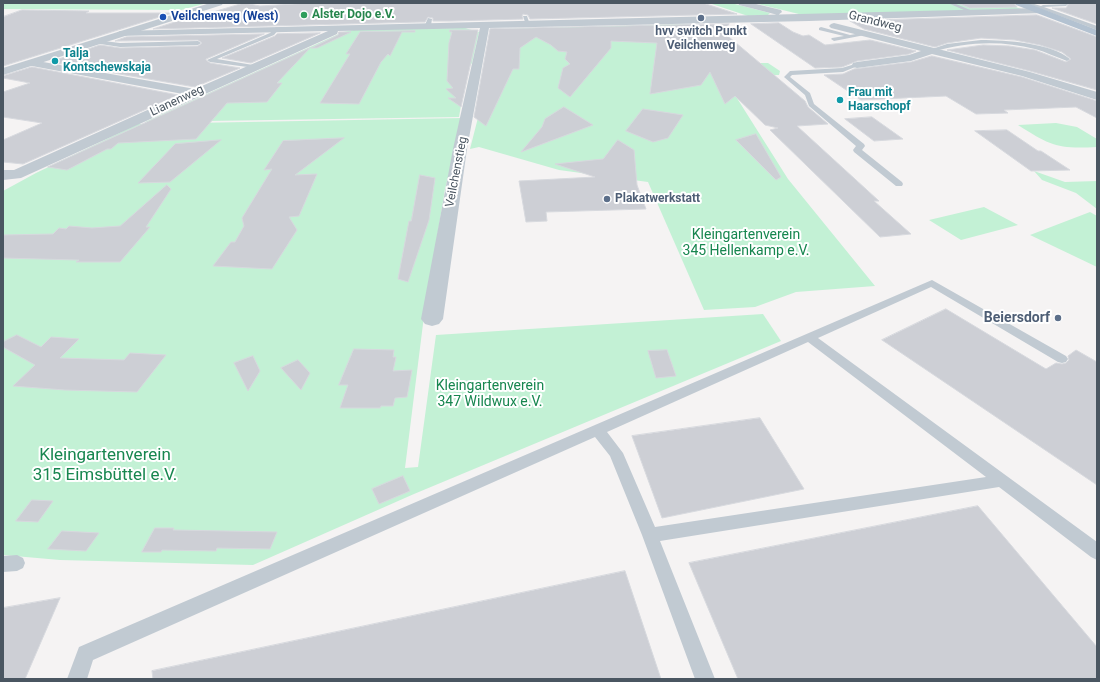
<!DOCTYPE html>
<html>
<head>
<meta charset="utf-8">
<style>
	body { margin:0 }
	#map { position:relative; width:1100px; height:682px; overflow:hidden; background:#f5f3f3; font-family:Roboto,sans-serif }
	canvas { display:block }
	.frame { position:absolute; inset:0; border:4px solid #4a5661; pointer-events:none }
</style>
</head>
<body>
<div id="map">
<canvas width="1100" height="682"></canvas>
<div class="frame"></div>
</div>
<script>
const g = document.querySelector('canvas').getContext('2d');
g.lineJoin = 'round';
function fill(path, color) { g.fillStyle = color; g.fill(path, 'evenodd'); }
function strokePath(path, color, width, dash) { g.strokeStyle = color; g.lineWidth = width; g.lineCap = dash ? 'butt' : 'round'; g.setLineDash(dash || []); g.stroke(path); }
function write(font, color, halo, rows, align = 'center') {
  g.font = font + ' Roboto,sans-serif'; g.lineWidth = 4; g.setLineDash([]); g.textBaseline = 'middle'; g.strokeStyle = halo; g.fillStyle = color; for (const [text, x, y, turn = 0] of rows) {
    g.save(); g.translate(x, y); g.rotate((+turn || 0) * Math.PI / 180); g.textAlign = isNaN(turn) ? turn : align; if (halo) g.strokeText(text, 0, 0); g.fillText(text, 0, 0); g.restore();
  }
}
const green = new Path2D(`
	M3,3H207L181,10L3,9Z
	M709,3H731L770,13L768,15L748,16Z
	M754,3H1005L1024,10L807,16Z
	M690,24L704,45L757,63H768L780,71L779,75L723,76L788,179L875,286L796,292L755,307L704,310L648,182L559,170L479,147L470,149L483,98L491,31L502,29Z
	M465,28L479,32L472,63L467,70L459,117L145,122L343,32L358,29Z
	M463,118L445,189L424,316L405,468L418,467L436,335L763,314L781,341L414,494L253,565L60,560L3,555V191L36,173L138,124Z
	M1056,123L1077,127L1097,139V147C1057,149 1051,146 1018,125Z
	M1034,171L1065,182L1097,181V209L1076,193L1042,180Z
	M984,207L1018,225L961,240L929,220Z
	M1090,212L1097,216V267L1030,235Z`);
const building = new Path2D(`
	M244,3L260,6L311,3H703L737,14L530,19L528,15L523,14L522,16L523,19L451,21H433V18L428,17L425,22H420L153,29L200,14H206Z
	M958,3H1014L1017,7L970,8Z
	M1069,3H1097V24L1052,8H1066Z
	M22,10L89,11L86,13H172L3,66V17Z
	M1037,15L1097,37V90L1030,71L947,50L983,45L1009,46L1035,50L1066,62L1071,59L1062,52L1040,45L1015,40L981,38L947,43L935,47L864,29L850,21Z
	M779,23L793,32L803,36L809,35L825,45L870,40L916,51L909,54L857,61L842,67L815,68L751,24Z
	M729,24L723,32L805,101L808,107L828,124L797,126L879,201H874L911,234L880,237L770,130L778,128L765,125L735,96L725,104L710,72L701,85L650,94L657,43L611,41V48L570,97L558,88L563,68L570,64L565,59L567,52L558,51L551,45L536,37L520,48L519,69H513L486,126L474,117L490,29Z
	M450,30H478L461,107L448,98H456L446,89L453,88L447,81L449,43L452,32H450Z
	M415,31V32H402L390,56L388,54L381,62L359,104L320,103L350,54H346L360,32Z
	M339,32H351L317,48H311L338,35Z
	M320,33L251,63L222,58L275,36L277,34Z
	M264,34L206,59V60L210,63L240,68L195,87L50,62L100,45L120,48L198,46L202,43L198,40L115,41L126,37Z
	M310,48L277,83H282L267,102L227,103L196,139L118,143L111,149H107L67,170L48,167Z
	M932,56L1022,77L1097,101V118L1076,107L1004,110L1008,113L976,114L946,96L861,100L824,75L843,74L854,69L911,62Z
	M32,67L178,95L23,164L3,162V140L42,123L3,117V92L30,83L3,78V76Z
	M564,107L593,125L521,152L542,127L545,119Z
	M643,109L683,115L668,138L653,142L626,131Z
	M872,117L903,139L874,141L845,119Z
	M1007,130L1038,151H1041L1070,170L1031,171L975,131Z
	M756,134L781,177L776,180L736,140Z
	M344,138L295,175L317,174L299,216L289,217L297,230L272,269L213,266L231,242H235L244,226L242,218L272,169L264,170L283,141Z
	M221,140L170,182L138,183L175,144Z
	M618,140L634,150L637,185L646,209L546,212L547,221L526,222L519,181L595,177L555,164L603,159Z
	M420,175L435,178L429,220L408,282L398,279L409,221H411Z
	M167,185L171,189L146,227H150L120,262H76L79,260L3,258V235L53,234L59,228L66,229L69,226L92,228L120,226Z
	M946,309L1046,369L1056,363L1062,364L1066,363L1069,360L1068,356L1076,350L1097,362V485L882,340Z
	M17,335L41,347L51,337L79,339L60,358L124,360L130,353L166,355L137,392L65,390L13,386L35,365L3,347V342Z
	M354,349L394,350L393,357H396L393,371L412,370L407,397L395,398L393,406H381L380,408H340L348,385H339Z
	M667,350L676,376L656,378L648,351Z
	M253,356L260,371L248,391L234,363Z
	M298,360L310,373L301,390L281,368Z
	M760,418L804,489L662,518L632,436Z
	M403,476L410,491L379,504L372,489Z
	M32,500L53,501L38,522L16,521Z
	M978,506L1097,647V679H738L689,563Z
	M155,528H174L173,530L277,532L270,549L217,548L216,551L162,550L161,552H142Z
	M62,531L99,533L86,551L48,549Z
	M625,571L661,679H153L152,671Z
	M60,598L25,679H3V608Z`);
const service = new Path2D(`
	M948,3H954L977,13L973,14Z
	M1025,3H1031L1041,6L1043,5L1068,4L1066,6L1044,7L1097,26V30Z
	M523,16H527L530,25H526Z
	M428,18L432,19L431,25L428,27L425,25Z
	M276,27L279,29L274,35L217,59L253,65L256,67L255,68L210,62L207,60L270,33Z
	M821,27L850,35L867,32L870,34L834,41L831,39L832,38L844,36L819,30V28Z
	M96,40L120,43L198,41L201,43L198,45L120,47L94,43V41Z
	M981,40C1006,40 1051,43 1070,59L1067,61C1056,57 1046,52 1035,49C1000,40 966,42 932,52L929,50L947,44Z
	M855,64L860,65L843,72L792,75L790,77L810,93L814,104L864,144L865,146L862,150L902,182L903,184L902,186H896L854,152L853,150L856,146L809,106L805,95L784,77L790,71L842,68Z
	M932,280L1066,356L1068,359L1066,362L1062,363L1058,362L931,287L818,338L1097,542V560L1091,557L999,487L660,541L715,679H695L642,535L610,456L595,437L93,660L87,679H67L79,647ZM808,342L986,477L655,527L623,453L607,432Z
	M17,555L23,558L25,563L23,568L17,571L3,572V556Z`);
const minor = new Path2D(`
	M738,3H752L781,10L782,12L778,15L739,5Z
	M1039,8L1043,11L1042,13L809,21L489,28L467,149L443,319L439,324L432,326L425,324L421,319L453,149L480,28L338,31L337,34L21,178L3,180V170H14L183,94L32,66L28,65L27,63L28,61L32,60L195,89L328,31L117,36L115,34L120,31Z
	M834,23L1030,72L1097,92V100L1022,76L932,54L911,61L857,68L853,67L852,65L853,63L857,62L909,55L921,51L831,28L829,26L831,24Z`);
const tertiary = new Path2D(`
	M210,3H223L222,5L3,75V68Z`);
const primary = new Path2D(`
	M1015,3H1027L1097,30V36L1016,5Z`);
const markers = [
	[304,15,4,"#2e9e5b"],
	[163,17,4,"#1a4fb4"],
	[701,18,4,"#5c6f8a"],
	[55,61,4,"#0f9aa8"],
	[840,100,4,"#0f9aa8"],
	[607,199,4,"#5c6f8a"],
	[1058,318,4,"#5c6f8a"]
];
const farLeisurenames = [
	["Alster Dojo e.V.",312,15]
];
const farTransitnames = [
	["Veilchenweg (West)",171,17]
];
const farStreetnames = [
	["Grandweg",875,22,14],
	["Lianenweg",177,101,-25],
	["Veilchenstieg",457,172,-79]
];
const farServicenames = [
	["hvv switch Punkt",701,32],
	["Veilchenweg",701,46],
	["Plakatwerkstatt",615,199,"left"]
];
const farCulturenames = [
	["Talja",63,54],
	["Kontschewskaja",63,68],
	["Frau mit",848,93],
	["Haarschopf",848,107]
];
const parkNames = [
	["Kleingartenverein",746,235],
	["345 Hellenkamp e.V.",746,251],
	["Kleingartenverein",490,386],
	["347 Wildwux e.V.",490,402]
];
const serviceNames = [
	["Beiersdorf",1050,318]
];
const nearParknames = [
	["Kleingartenverein",105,456],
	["315 Eimsbüttel e.V.",105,476]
];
fill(green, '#c3f1d5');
fill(building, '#cdcfd5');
strokePath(building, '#d7d9de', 1);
fill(service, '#c1cad2');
fill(minor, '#c1cad2');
fill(tertiary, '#c1cad2');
fill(primary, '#b3c2d1');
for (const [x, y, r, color] of markers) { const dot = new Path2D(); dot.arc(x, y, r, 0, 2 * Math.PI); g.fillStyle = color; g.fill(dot); strokePath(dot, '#fff', 1.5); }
write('bold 12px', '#27864d', '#fff', farLeisurenames, 'left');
write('bold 12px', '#164399', '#fff', farTransitnames, 'left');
write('12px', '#4a5661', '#fff', farStreetnames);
write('bold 12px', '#4e5e75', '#fff', farServicenames);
write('bold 12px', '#0d838f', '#fff', farCulturenames, 'left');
write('14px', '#17864f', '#fff', parkNames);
write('bold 14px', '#4e5e75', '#fff', serviceNames, 'right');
write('17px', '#17864f', '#fff', nearParknames);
</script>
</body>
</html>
